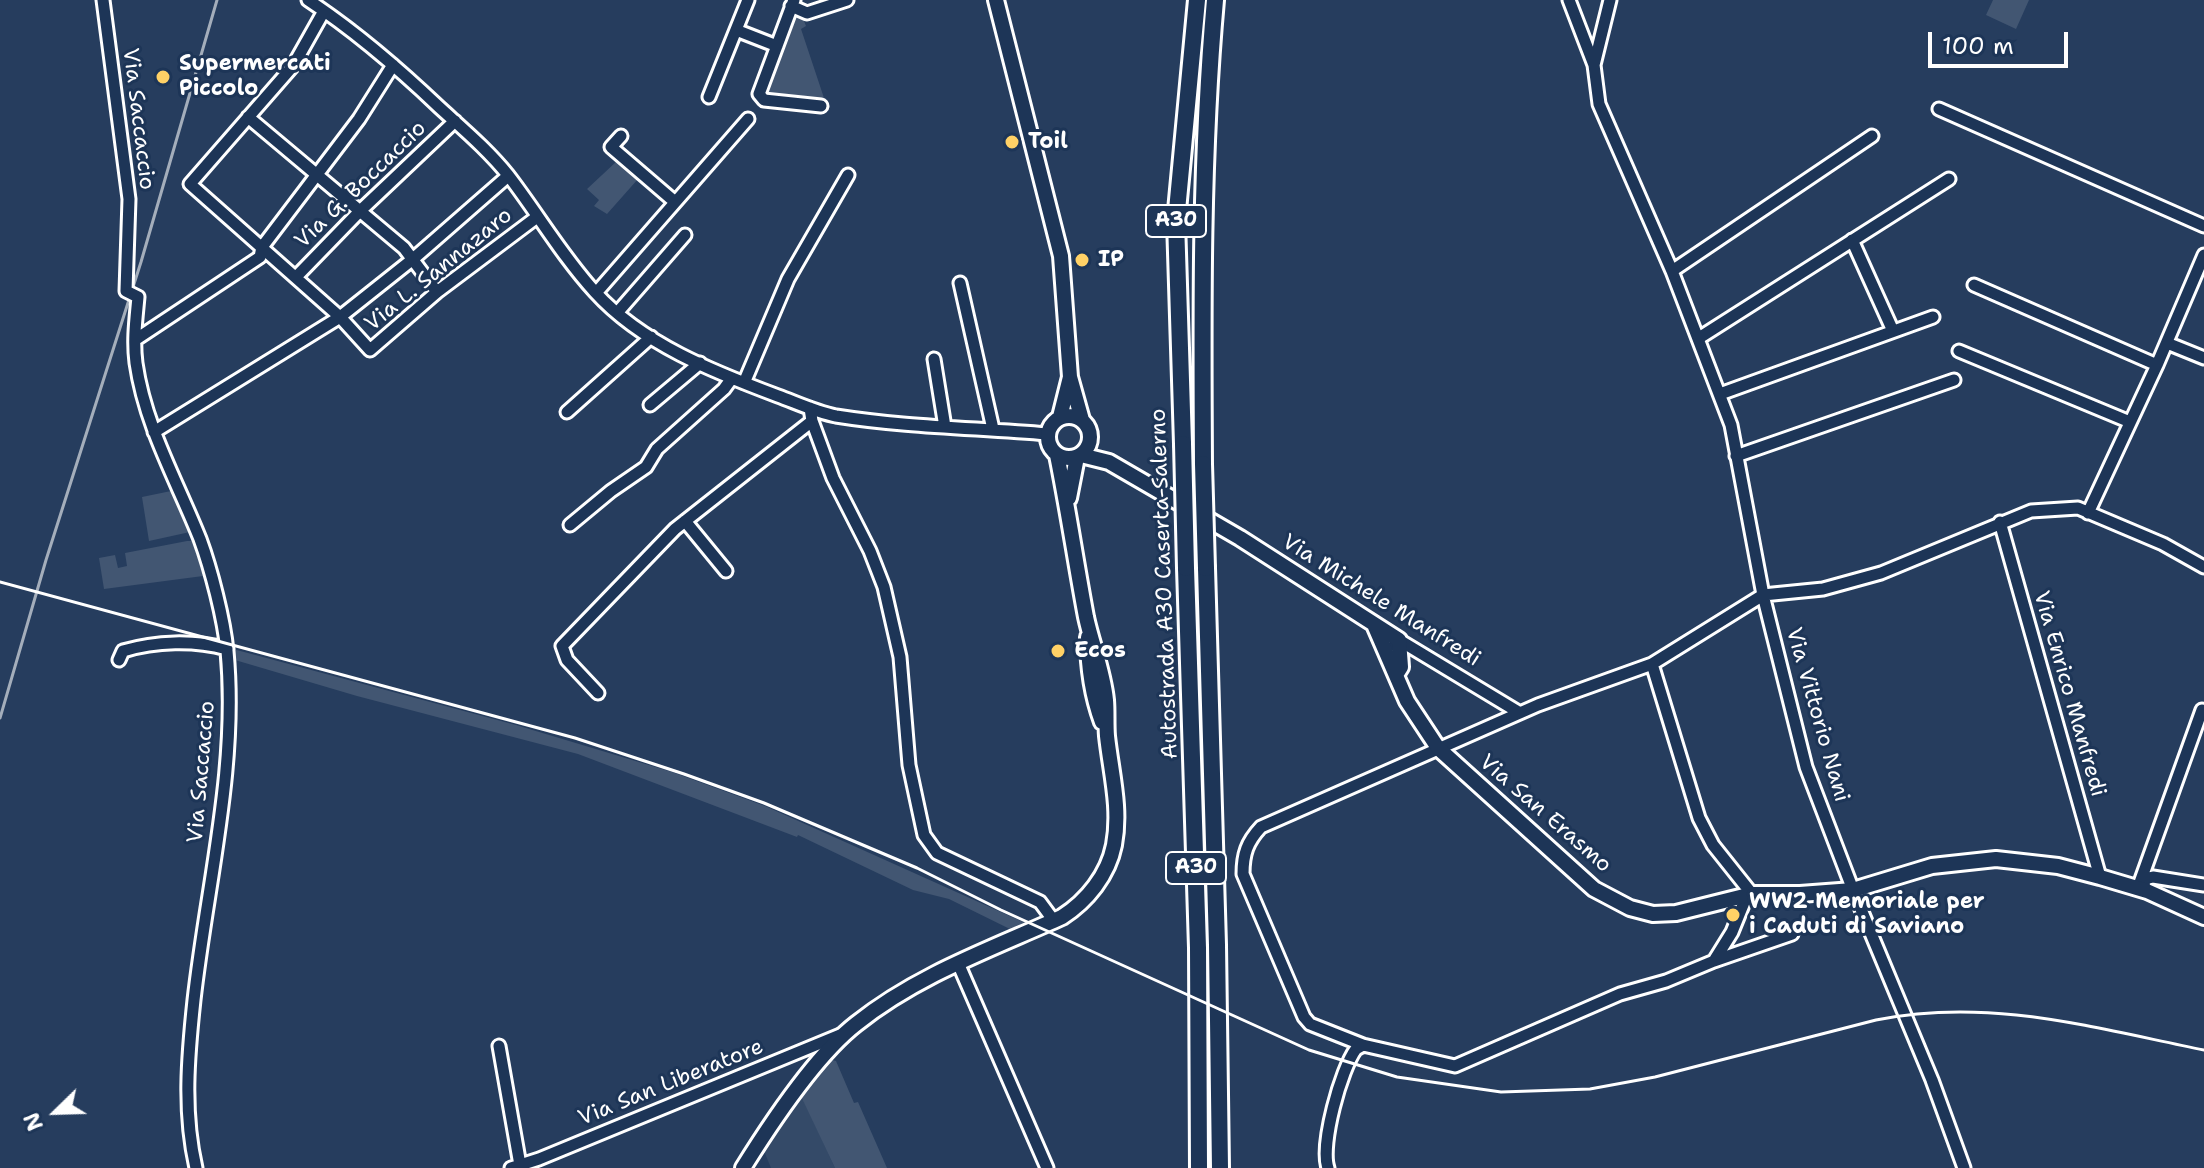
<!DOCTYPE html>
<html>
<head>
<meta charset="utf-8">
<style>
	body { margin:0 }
	#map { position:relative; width:2204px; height:1168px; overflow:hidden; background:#263d5e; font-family:"Shantell Sans",sans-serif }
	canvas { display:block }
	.north { position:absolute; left:16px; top:1072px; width:80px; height:80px; -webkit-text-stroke:6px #1d3557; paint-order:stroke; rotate:247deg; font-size:22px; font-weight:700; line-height:32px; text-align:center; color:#fff }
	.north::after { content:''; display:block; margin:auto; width:28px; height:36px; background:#fff; clip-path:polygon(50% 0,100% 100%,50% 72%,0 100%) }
	.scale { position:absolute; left:1928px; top:32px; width:140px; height:36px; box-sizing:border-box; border:4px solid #fff; border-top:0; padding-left:10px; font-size:24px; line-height:28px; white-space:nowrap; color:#fff; -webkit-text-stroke:6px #1d3557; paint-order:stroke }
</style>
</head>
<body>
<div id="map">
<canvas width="2204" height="1168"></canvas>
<div class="north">N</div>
<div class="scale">100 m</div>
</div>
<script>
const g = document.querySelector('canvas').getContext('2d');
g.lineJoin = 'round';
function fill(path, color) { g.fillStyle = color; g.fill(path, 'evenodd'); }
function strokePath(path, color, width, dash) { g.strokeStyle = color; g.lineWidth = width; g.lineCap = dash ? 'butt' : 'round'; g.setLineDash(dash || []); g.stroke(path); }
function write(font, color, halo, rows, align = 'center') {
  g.font = font + ' "Shantell Sans",sans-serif'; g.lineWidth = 6; g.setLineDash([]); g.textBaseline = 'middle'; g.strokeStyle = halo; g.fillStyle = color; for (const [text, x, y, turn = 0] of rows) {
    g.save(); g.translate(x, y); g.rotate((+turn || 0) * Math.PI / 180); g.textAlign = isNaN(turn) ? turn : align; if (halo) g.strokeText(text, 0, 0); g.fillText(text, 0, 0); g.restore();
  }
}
const built = new Path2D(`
	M802,1096L835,1168H771L764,1151Z`);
const green = new Path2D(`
	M1993,0H2029L2016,29L1986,15Z
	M796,10L801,13L806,26L801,29L825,101L764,95Z
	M617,161L638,179L607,214L594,206L599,200L587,189Z
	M171,491L190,532L149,541L142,497Z
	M187,541H193L203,576L104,589L99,558L115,555L118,568L127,566L125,553Z
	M233,649L516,725L672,772L765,806L1032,926L1018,933L949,899L913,890L798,835L797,837L578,754L357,696L235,660Z
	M829,1059L836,1061L854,1103L858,1102L887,1168H835L799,1092Z`);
const stream = new Path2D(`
	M0,718L46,560L141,262L217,0`);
const minor = new Path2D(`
	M103,0L129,199L126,291L138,297C136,319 133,340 136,363C145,426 177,481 200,539C211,569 224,619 227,651C238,768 207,884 194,1000C188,1056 183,1112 196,1168
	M308,0C355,31 398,68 439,107C463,129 488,150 508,175C538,214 562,256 595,292C642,344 714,372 778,396C797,403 816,412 836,416C905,427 977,428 1047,434
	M794,0L759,94L764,100L821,106
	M1569,0L1594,65
	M1610,0L1594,65L1599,104L1672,271L1731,425L1763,595L1806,767L1853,890L1932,1080L1964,1168
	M791,6L807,13L847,0
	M324,11L293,66L190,184L340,317L370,350L437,292L537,217
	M736,30L777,46
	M709,97L748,0
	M1939,109L2204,226
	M248,117L404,248L437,292
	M621,136L611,147L675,202
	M1852,240L1893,331
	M1672,271L1872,136
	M296,277L360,211L455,121
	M960,283L993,429
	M1974,285L2157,365
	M596,293L748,119
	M617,313L685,235
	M1699,338L1949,179
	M135,340L260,257L262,247L359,119L393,65
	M2167,343L2204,358
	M1959,351L2130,422
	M934,359L945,427
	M744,383L788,279L848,175
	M1720,394L1933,317
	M650,405L700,363
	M810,408L812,421L833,478L870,551L884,587L900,657L909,765L924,835L937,853L1040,902L1054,921
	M567,412L651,337
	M154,432L340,317L413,259L508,176
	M1736,456L1954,380
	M2088,513L2157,365L2204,255
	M685,521L726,571
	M2000,522L2100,877
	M570,525L611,491L646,467L657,449L724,389L732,378
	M1394,645L1399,640L1520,713
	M119,660L123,651C156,641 194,640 227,649
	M1652,664L1699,818L1713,845L1752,894
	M598,693L567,660L562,646L675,529L812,421
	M2144,886L2145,879L2153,877L2204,885
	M2138,888L2202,710
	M1714,961L1792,934
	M958,963L1047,1168
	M1363,1045L1310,1024L1304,1017L1243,874C1243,854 1247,842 1261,827L1538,705L1652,664L1763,595L1823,589L1881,573L2031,511L2078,508L2163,544L2204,567
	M499,1046L520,1165
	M511,1168L539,1159L840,1035
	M1328,1168C1320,1145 1341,1069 1356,1049L1363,1045L1455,1066L1620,994L1666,981L1714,961L1732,932L1747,895`);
const major = new Path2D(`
	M996,0L1061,256L1070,377L1082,420
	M1048 437a21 21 0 1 1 42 0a21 21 0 1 1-42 0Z
	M1060,417L1070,377
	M1081,455L1109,462L1240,538L1399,640L1401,667L1396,675
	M1069,498L1077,457
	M1375,627L1407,701L1438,748L1594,889L1630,908L1653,914L1676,913L1752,894H1800L1853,890L1932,866L1996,859L2058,866L2100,877L2147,891L2204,917
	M1088,637C1088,666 1092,695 1102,722
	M743,1168C771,1123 815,1056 856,1024C917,975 991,949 1062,917C1087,901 1108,875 1114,845C1121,808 1111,773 1107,736C1106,724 1107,712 1106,700C1103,671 1092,645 1086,617C1076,564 1068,509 1057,455`);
const highway = new Path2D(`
	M1183,444L1176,221L1197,0
	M1203,464C1202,309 1201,155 1215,0
	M1186,568L1198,948L1199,1168
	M1206,568L1217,945L1220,1168`);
const rail = new Path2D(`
	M0,582L575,738L684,774L764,803L917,868L1001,910L1309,1050L1397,1077L1501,1092L1590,1089L1655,1077L1876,1020C1990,997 2094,1028 2204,1050`);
const highwayBridge = new Path2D(`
	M1183,444L1186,568
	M1203,464L1206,568`);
const markers = [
	[163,77,8,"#ffd166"],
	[1012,142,8,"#ffd166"],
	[1082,260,8,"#ffd166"],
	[1058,651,8,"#ffd166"],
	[1733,915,8,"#ffd166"]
];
const shields = [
	[1176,221,60],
	[1196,868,60]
];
const shieldNames = [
	["A30",1176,221],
	["A30",1196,868]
];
const poiNames = [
	["Supermercati",179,64],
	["Piccolo",179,89],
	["Toil",1028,142],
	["IP",1098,260],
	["Ecos",1074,651],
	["WW2 Memoriale per",1749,902],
	["i Caduti di Saviano",1749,927]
];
const streetNames = [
	["Via Saccaccio",138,119,83],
	["Via G. Boccaccio",361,185,-44],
	["Via L. Sannazaro",439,270,-39],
	["Autostrada A30 Caserta-Salerno",1165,584,-92],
	["Via Michele Manfredi",1381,601,32],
	["Via Enrico Manfredi",2069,694,74],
	["Via Vittorio Nani",1817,715,74],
	["Via Saccaccio",202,772,-85],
	["Via San Erasmo",1545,814,41],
	["Via San Liberatore",671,1083,-22]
];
fill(built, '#344a68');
fill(green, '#425672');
strokePath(stream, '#a4aebb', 3);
strokePath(minor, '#fff', 17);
strokePath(major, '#fff', 20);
strokePath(highway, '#fff', 22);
strokePath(minor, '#1d3557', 11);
strokePath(major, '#1d3557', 14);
strokePath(highway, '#1d3557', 16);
strokePath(rail, '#fff', 3);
strokePath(highwayBridge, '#fff', 22, []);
strokePath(highwayBridge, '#1d3557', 16);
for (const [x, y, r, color] of markers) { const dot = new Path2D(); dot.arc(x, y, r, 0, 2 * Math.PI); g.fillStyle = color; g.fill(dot); strokePath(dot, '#1d3557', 3); }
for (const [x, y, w] of shields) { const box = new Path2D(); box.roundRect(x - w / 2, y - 16, w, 32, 6); g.fillStyle = '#1d3557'; g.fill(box); strokePath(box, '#fff', 2); }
write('bold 20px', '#fff', null, shieldNames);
write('bold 22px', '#fff', '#1d3557', poiNames, 'left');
write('22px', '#fff', '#1d3557', streetNames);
</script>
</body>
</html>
